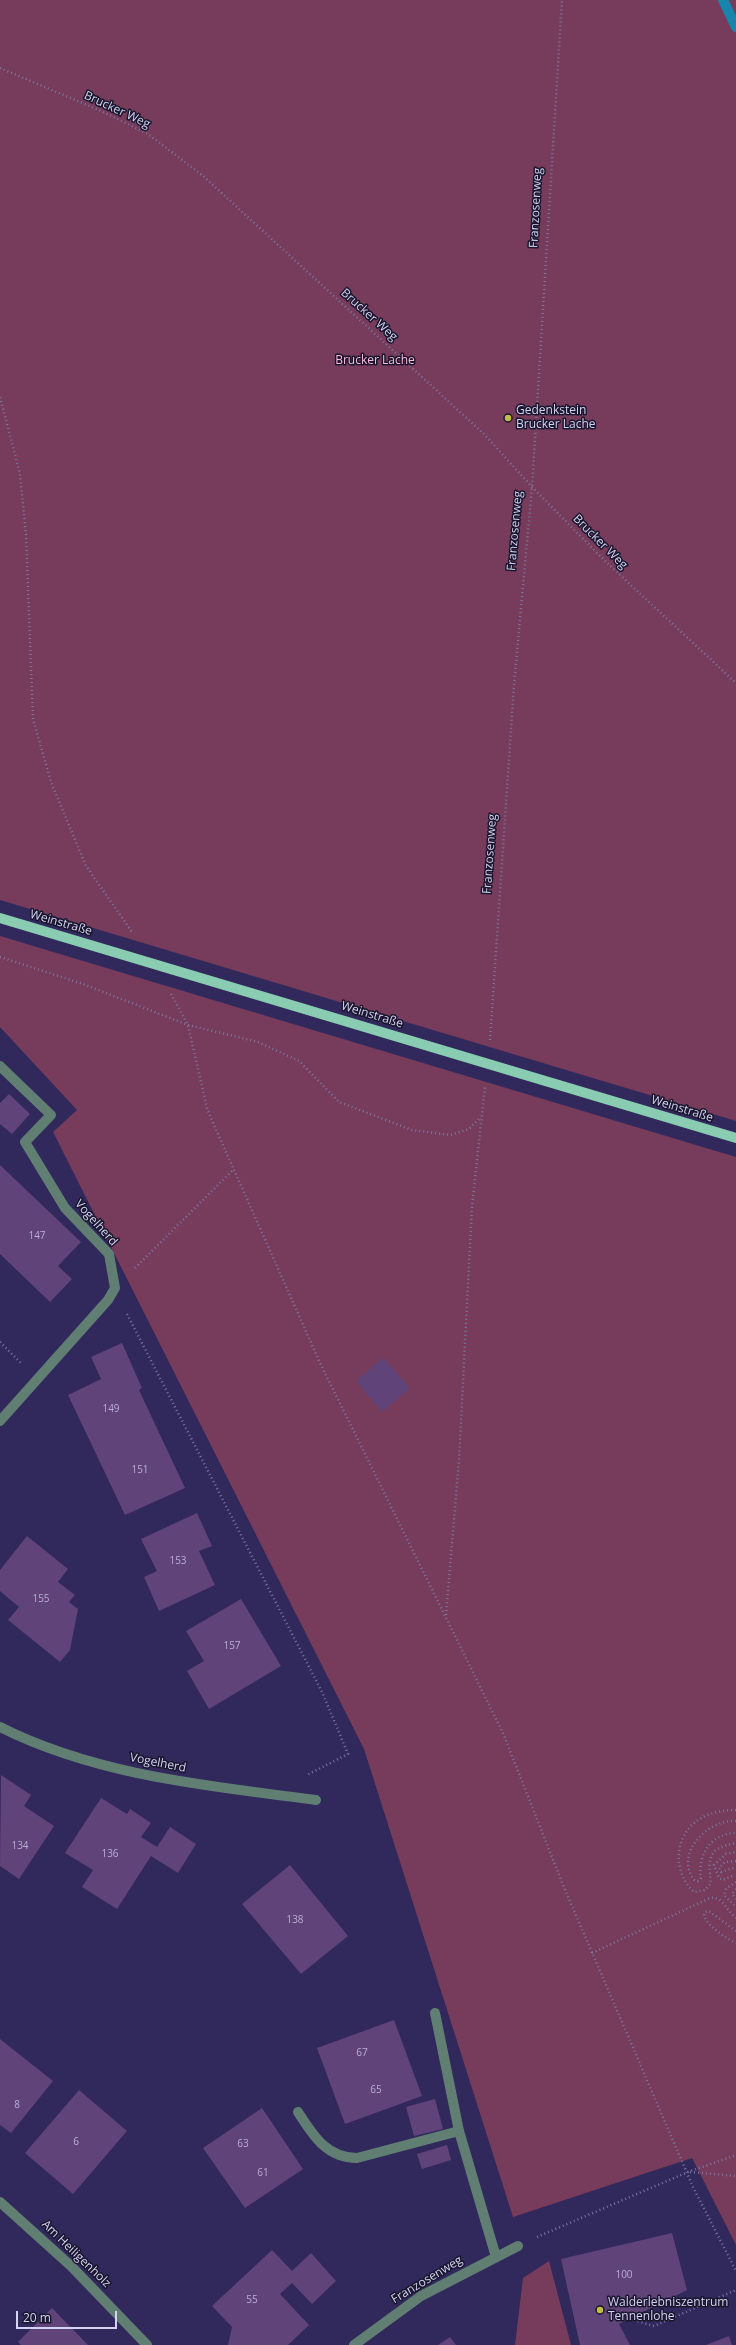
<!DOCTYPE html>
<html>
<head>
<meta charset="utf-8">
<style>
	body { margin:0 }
	#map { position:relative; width:736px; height:2345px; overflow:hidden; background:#31285c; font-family:"Open Sans",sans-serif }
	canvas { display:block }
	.scale { position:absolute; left:16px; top:2311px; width:101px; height:18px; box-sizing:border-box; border:2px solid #d5d3f4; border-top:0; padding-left:5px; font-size:12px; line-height:14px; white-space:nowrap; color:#d5d3f4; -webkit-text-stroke:3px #19162d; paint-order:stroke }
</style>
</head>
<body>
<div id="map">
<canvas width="736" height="2345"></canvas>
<div class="scale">20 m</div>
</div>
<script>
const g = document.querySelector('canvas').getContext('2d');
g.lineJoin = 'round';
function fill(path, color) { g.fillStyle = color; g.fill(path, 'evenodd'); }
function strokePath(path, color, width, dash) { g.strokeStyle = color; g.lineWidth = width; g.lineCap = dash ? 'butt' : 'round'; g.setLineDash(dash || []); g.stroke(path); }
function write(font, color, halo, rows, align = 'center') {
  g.font = font + ' "Open Sans",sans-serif'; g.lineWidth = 3; g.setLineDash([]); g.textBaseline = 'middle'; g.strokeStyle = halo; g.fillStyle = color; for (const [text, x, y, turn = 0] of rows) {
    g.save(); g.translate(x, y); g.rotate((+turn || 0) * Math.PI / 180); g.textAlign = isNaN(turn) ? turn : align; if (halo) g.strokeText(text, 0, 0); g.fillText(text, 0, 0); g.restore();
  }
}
const green = new Path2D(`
	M0,0H736V1121L0,900Z
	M0,936L736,1157V2245L692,2158L513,2217L364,1749L53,1132L77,1110L0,1027Z
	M549,2261L571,2345H515L523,2278Z`);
const stream = new Path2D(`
	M723,0L736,27`);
const building = new Path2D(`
	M9,1094L30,1114L12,1134L0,1124V1103Z
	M0,1165L81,1242L58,1266L72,1279L50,1302L0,1254Z
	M122,1343L142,1388L139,1390L185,1488L125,1515L68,1395L101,1379L91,1357Z
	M383,1357L410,1388L382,1412L356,1381Z
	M197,1513L212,1546L199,1551L215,1585L159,1611L144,1577L157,1571L141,1539Z
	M27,1536L68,1569L58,1582L75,1595L69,1602L78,1609L70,1650L60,1662L8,1620L19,1607L0,1591V1570Z
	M241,1599L281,1666L209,1709L187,1671L204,1661L186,1631Z
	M1,1775L31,1795L24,1806L54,1826L19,1879L0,1866Z
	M101,1798L127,1814L130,1809L151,1823L141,1837L157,1847L170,1827L196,1844L178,1873L151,1856L117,1909L82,1887L93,1870L65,1853Z
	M290,1865L348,1936L301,1974L242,1904Z
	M394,2020L422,2096L345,2124L317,2048Z
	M0,2039L53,2081L11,2133L0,2125Z
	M79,2090L127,2131L73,2194L25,2153Z
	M435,2099L443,2129L414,2136L406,2107Z
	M262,2108L303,2169L245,2208L203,2148Z
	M447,2145L451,2160L422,2169L417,2154Z
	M672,2233L687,2290L619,2324L630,2345H580L561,2259Z
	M272,2250L292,2271L311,2253L336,2281L312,2304L292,2283L280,2294L309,2325L288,2345H228L232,2327L212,2306Z
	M52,2308L88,2345H21L18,2342Z
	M729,2336L732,2345H706Z
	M450,2337L456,2345H438Z`);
const path = new Path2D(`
	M0,68L99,110L148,134L202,175L484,434L532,487L604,560L736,683
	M0,397L20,474L26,535L33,719L51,782L86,866L132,932
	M0,957L83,984L188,1025L258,1042L299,1061L339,1102L412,1130L450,1135L469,1129L480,1118
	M171,994L188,1025L207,1108L214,1125L321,1365L503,1733L563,1885L693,2187L736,2271
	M490,1040L514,685L532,487L562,0
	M135,1268L234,1169
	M127,1314L322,1692L348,1754L307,1775
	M0,1342L21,1363
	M446,1615L459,1460L472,1206L485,1087
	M736,1810C725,1810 713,1812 703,1817C674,1832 671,1871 694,1892L705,1890L711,1883C708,1859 707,1848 736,1843
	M736,1821C708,1819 673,1854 695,1881H698L701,1878C697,1855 711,1833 736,1833
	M736,1861L725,1862L719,1868L721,1872L736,1867
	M732,1876L723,1880L719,1878L714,1865L726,1854L736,1852
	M736,1882L726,1889L724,1895L736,1907
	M736,1889L732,1894L736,1899
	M736,1931L709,1911L705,1912L704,1916C711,1929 724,1937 736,1943
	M592,1953L710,1898C724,1896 726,1911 736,1918
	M690,2172L736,2176
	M537,2237L688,2172L736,2155
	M630,2319L654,2326L736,2290`);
const minor = new Path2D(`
	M0,1066L51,1115L25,1142L65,1208L109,1254L115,1288L108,1300L0,1421
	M0,1727C97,1776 210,1786 316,1800
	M435,2013L459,2131L496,2257
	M298,2112C313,2135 326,2158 357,2158L459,2131
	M0,2202L71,2266L147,2345
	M354,2345L421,2296L518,2246`);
const major = new Path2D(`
	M0,918L736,1138`);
const markers = [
	[508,418,4,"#c0be41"],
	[600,2310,4,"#c0be41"]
];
const numberNames = [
	["147",37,1236],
	["149",111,1409],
	["151",140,1470],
	["153",178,1561],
	["155",41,1599],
	["157",232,1646],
	["134",20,1846],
	["136",110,1854],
	["138",295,1920],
	["67",362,2053],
	["65",376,2090],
	["8",17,2105],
	["6",76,2142],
	["63",243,2144],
	["61",263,2173],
	["100",624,2275],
	["55",252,2300]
];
const streetNames = [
	["Brucker Weg",117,110,25],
	["Franzosenweg",536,208,-87],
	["Brucker Weg",369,315,42],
	["Franzosenweg",515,531,-85],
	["Brucker Weg",600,542,45],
	["Franzosenweg",490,854,-86],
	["Weinstraße",61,923,16],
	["Weinstraße",372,1015,17],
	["Weinstraße",682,1109,17],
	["Vogelherd",96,1223,48],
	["Vogelherd",158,1763,11],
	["Am Heiligenholz",76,2254,44],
	["Franzosenweg",427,2280,-31]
];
const parkNames = [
	["Brucker Lache",375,361]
];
const poiNames = [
	["Gedenkstein",516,411],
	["Brucker Lache",516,425],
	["Walderlebniszentrum",608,2303],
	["Tennenlohe",608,2317]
];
fill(green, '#773c5b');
strokePath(stream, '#1785ac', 10);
fill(building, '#604378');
strokePath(path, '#7b75a1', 2.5, [1, 3]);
strokePath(minor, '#607f72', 10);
strokePath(major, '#89ccb2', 10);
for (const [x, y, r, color] of markers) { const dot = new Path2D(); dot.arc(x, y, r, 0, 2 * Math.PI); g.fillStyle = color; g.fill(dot); strokePath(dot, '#19162d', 1.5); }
write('10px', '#b8afd5', null, numberNames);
write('12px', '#d5d3f4', '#19162d', streetNames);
write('12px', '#fcbcdb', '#19162d', parkNames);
write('12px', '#d5d3f4', '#19162d', poiNames, 'left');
</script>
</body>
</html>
